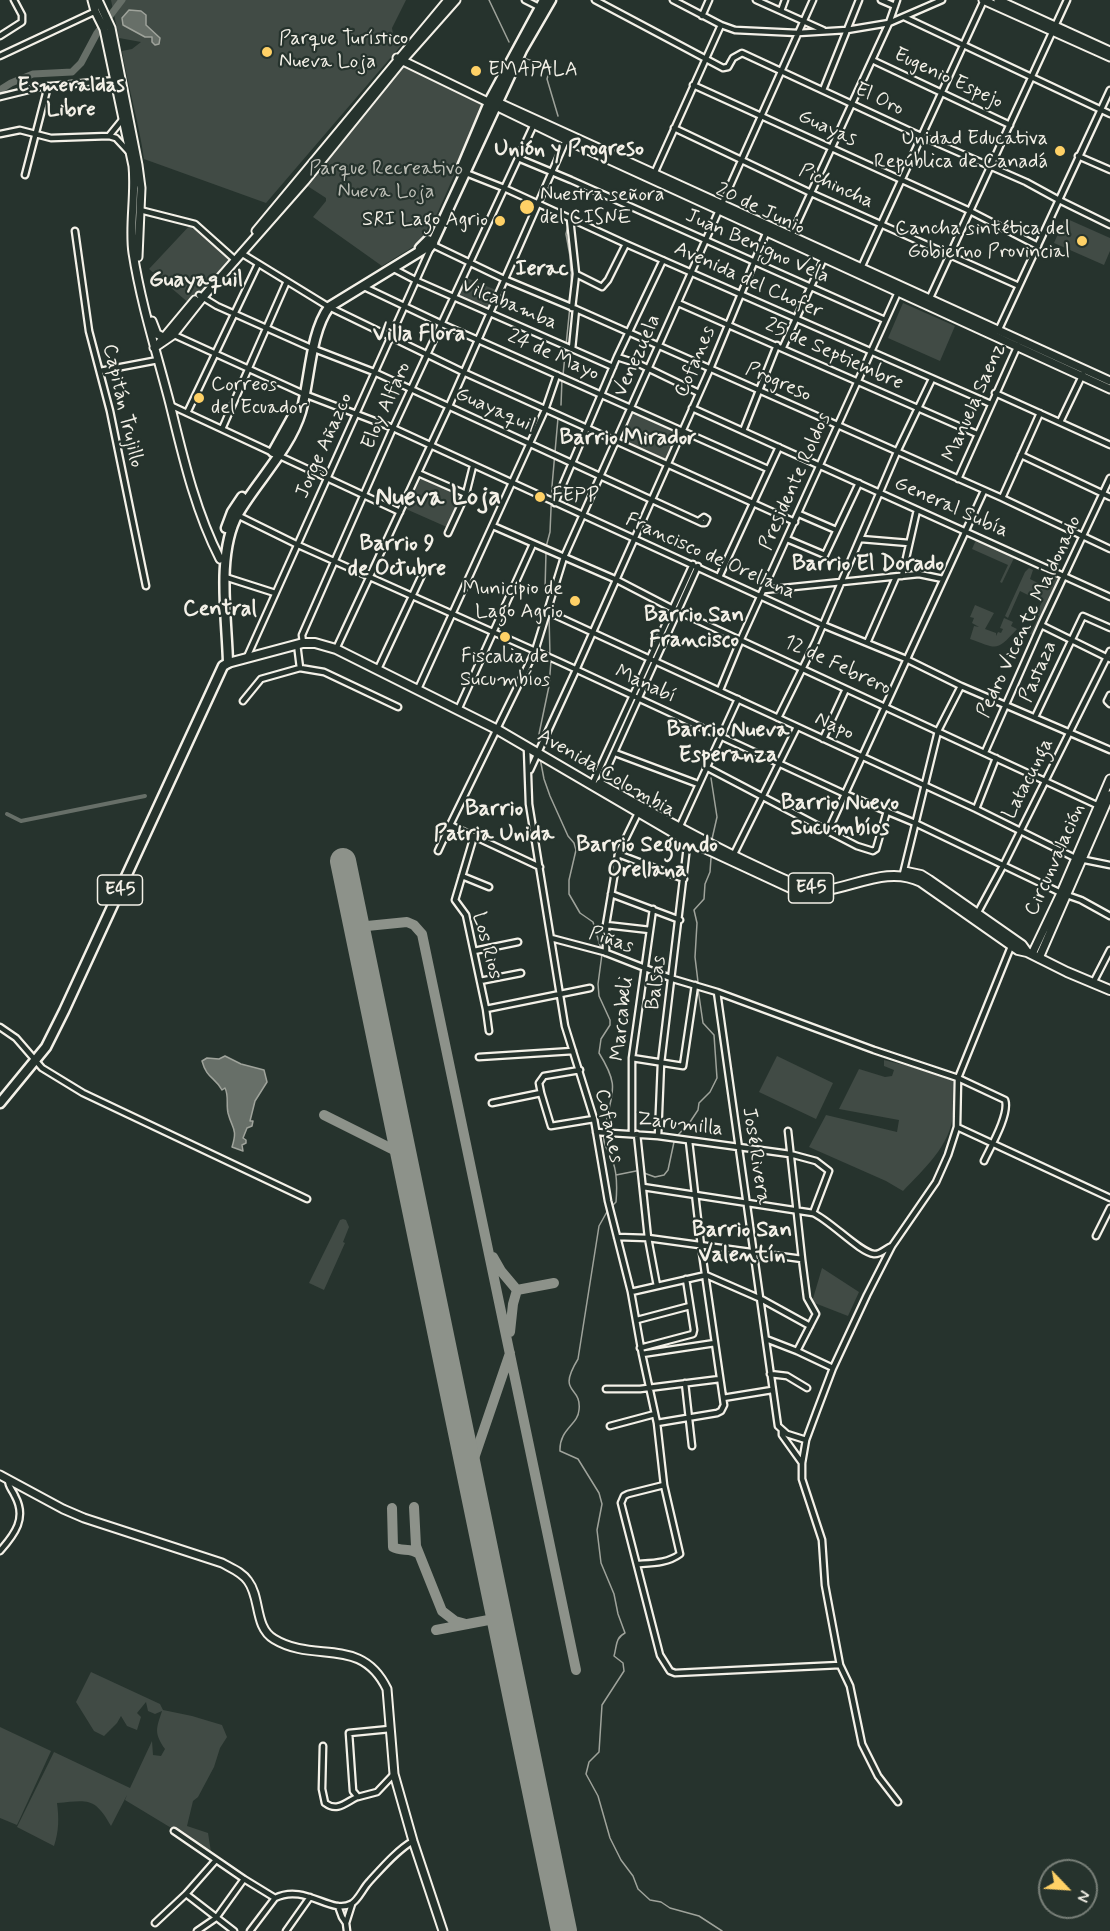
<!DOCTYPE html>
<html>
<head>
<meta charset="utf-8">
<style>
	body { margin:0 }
	#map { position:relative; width:1110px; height:1931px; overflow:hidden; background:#26332d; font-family:Mynerve,sans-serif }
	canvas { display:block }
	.north { position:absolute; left:1038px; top:1859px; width:60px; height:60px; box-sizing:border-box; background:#26332d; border:2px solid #787f78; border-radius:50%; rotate:115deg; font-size:16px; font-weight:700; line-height:24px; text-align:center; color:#f4f1e8 }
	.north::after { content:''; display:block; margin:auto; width:21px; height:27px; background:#ffd166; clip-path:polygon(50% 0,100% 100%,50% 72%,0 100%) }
</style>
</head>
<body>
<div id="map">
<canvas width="1110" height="1931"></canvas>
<div class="north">N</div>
</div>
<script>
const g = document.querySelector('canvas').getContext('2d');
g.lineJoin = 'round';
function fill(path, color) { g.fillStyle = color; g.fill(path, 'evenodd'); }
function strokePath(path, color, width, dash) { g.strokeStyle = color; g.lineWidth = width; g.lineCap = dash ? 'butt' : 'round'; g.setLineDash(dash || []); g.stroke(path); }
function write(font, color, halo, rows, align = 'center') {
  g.font = font + ' Mynerve,sans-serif'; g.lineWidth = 4.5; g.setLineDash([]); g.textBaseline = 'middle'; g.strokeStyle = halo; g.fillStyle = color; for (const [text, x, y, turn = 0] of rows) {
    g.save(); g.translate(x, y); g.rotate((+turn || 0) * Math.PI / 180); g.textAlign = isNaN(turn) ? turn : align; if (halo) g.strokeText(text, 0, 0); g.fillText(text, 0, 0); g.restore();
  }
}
const green = new Path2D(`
	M111,0H406L392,28L393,34L404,42L266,203L144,159C139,123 128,87 122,51L132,49L141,42L119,38Z
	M404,64L486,104L428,234L416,245L382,266L313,217L326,201V198L306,185Z
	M1065,218L1110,238V251L1104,265L1054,243Z
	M192,223L230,258L190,304L149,269Z
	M467,278L496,290L487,310L458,297Z
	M903,303L955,326L940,361L888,338Z
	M632,412L679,434L666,462L619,441Z
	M422,476L459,493L462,498L449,528L406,509Z
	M976,540L1014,558L1002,583L1000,582L1008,565L972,549Z
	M1029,568L1033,570L1030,579L1044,586L1051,573L1061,578L1033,635L1030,634L1039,616L1036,614L1042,602L1020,591L1008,618L1005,616L1025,572Z
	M975,605L994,613L985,629L996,633V636L998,632L1001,633L1003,629L1000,628L1004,618L1013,622L1011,626L1017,629C996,652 998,649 970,639L974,626L979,627L972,623L974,618L970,617Z
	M777,1056L833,1083L816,1119L759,1092Z
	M884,1060L953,1077C953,1089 954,1102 953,1114C951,1145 923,1170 903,1191L886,1181L809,1147L826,1115L897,1132L899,1120L839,1109L859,1069L885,1077L892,1076L894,1070L884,1066Z
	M343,1219L346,1220L349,1227L343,1242L345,1243L324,1290L309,1283L340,1220Z
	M822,1268L859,1292L848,1316L812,1302Z
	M91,1672L160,1704L163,1710L192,1716L222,1725L227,1737L220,1748L214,1767L198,1797L193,1801L187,1826L208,1833L211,1852L125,1800L127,1795L111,1826C95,1797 88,1800 57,1803C59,1818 59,1831 54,1846L17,1827L54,1752L130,1788L152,1741L153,1755L161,1756L165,1749C154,1733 156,1729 162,1711L155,1714L148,1711L146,1702L137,1713L141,1717L137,1730L127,1726L121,1716L117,1723L104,1736L94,1731L76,1702Z
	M0,1727L51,1751L17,1825L0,1818Z`);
const water = new Path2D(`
	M129,10L141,11L146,15V25L160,38L159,44L155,45L152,42V37H145L123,25L122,18Z
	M225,1056L241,1064L264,1070L267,1082L255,1101L250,1121H253L252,1126L247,1128L243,1138L246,1140V1143L242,1145L243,1151L232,1147C238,1128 232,1129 228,1113C226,1104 229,1096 225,1088L222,1090C214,1076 207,1079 202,1061L207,1058L219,1059Z`);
const stream = new Path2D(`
	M489,0L509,42
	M525,58C531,62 543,61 551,65L547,79L558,116
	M569,222L566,234L570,256L572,291
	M563,375L571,296
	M561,405L562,379
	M546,547L550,532L552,486L558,418
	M545,590L546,552
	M549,615L550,656
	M539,734L549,686L551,661
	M540,758L544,779L550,796L568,836L574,843L576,850L569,880V894L580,913L593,922L601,949
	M711,778L717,817L712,839
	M602,954L598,984L599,996L610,1020V1025L601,1039L599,1053C622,1090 610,1092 605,1130
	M698,982L695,957L697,923L694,910L704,899L705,884L710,872L711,858
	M604,1134C602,1145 610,1152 613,1162C617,1173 617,1190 616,1202L612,1206
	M678,1135L690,1122L698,1110L699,1103L710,1092L717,1078L714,1035L703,1023L698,989
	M644,1173L655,1177L664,1175L668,1170L674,1142
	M616,1175L636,1171
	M608,1210L599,1226L578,1359C556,1395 582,1385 579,1410C578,1425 559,1429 560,1451L578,1459L599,1493L602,1504L597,1530L601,1563L614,1594L618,1614L625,1633C615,1638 617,1646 614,1656L623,1663L624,1671L602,1705L599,1752L589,1762L586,1774L598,1796L610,1838L621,1860L633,1876L638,1889L650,1900L661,1902L670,1908L699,1916L722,1931`);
const canal = new Path2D(`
	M7,814L21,821L145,796`);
const river = new Path2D(`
	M0,90L11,83L33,74L72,72L81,63L97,33L122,0`);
const taxiway = new Path2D(`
	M357,927L407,922L414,925L422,934L576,1670
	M324,1115L404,1155
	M493,1257L501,1271L517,1290L513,1304L510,1332
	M517,1290L554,1283
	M469,1473L510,1353
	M414,1507L416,1546L442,1611L455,1621L466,1624
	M392,1508L393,1547C401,1552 411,1547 419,1554
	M436,1630L499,1618`);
const runway = new Path2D(`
	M343,861L564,1931`);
const street = new Path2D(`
	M525,0L539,7
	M595,0L723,68L728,67L733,58L742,53L921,136L1026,182L1059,200L1110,225
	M673,0L721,25L735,30L798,33L847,30L889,23L942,0
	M756,0L823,30
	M881,0L895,6
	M781,11L785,0
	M702,16L709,0
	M904,17L1110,114
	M0,36L22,22V15L14,0
	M0,56L96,11
	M872,60L1010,125
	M693,85L970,211L1038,246
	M823,90L859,0
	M0,97L41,87L116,80
	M674,128L811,193L1019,286
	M0,134L20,130L51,138L109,136L116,138L128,151
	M109,136L122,120
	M1078,156L1110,170
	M518,158L571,180L885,320
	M466,173L504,188L626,244L991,404
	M654,174L721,25
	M25,175L48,86
	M140,210L195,224L233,258
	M570,219L576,274L572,308
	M75,231L89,331L110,411L146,586
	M791,236L889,23L897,0
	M433,245L504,279L576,309L1002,498L1110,549
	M241,253L329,307L463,372L795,522
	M861,268L984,0
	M394,269L417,281L613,367
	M576,274L602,287L608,280L626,244
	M362,286L442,324L768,469
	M199,295L217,306L309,347L374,372L702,523H705L707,519L704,517L700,520
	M929,300L1067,0
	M678,303L977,434
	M999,329L1110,90
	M172,334L304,394L393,428L823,625L906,659L961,686L1110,750
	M783,347L824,258
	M572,349L576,309
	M617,357L639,364L699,393
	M100,371L158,360
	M995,393L1110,445
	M170,405L400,512
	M692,408L1110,597
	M187,413L258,264
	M1060,422L1083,374
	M222,429L287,281
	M743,431L777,345
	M1021,455L1110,497
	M418,473L466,494
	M958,479L1018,345
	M1002,498L1040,413
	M555,503L617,357L663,260
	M799,514L836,530
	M237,515L298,545L560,662L845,794L915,823L1061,893L1081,900L1110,916
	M493,526L617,580L673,609L1099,806
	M448,533L466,494L473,466
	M787,539L825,555L859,483
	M861,539L909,543
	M902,576L917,510
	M225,577L275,593
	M719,577L779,447
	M764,590L919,574L943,579
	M546,611L976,809L1075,858L1110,865
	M1041,625L1110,659
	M303,643L302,635L393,428L535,122
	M867,643L896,577
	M297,644L300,668
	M336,649L449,406L566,140
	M247,657L431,247
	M378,669L422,575
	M418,689L545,410L557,375
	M720,690L741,639L899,290
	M1110,695L1107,701L1110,704
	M243,701L261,679L300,668L324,672L398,707
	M458,710L533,544
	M1035,717L1083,616L1110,628
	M778,718L816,641L897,452L932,379
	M823,739L846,689
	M527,748L529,804L565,1026L594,1119L608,1201L631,1292L642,1354L657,1423L664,1485L680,1554C668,1563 653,1563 638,1564
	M985,752L1041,625L1110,478
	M615,753L698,784
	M706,767L828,831L857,846L873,851L876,849L887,811
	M530,770L576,670L710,369L767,231
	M592,785L693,564
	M599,786L698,566
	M976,809L996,758
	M450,825L535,651L564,557L813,0
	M679,828L738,699
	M828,831L984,491
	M474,836L455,900L466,915L486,1009L489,1031
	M438,851L450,825L540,867
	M618,854L684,879
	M733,856L797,727
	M903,874L938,731L961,686
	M462,876L489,887
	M611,894L680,920
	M977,914L1004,864L1110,651
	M606,925L650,930
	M551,938L604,952L673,979L717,992L874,1050L958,1078L1005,1100C1010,1114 990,1148 984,1161
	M474,951L518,942
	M606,953V925L618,854L639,811
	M480,981L521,973
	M1093,983L1110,950
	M717,992L778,1426L787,1434L806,1440
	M486,1009L590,988
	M0,1027L16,1038L42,1068L83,1093L307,1199
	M479,1057L573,1051
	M632,1058L683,1066L695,985
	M541,1093L539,1083L544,1076L580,1070
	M492,1103L541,1093L551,1126L594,1119
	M957,1127L1110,1198
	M788,1131L802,1259
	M596,1132L658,1136L790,1154L816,1161L829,1171L813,1213
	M632,1134V1058L653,909
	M637,1134L648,1238L657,1286
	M658,1136L661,1063L688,838
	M643,1187L813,1213C831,1221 859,1252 874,1254C880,1255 886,1248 892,1246
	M1096,1236L1110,1208
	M617,1237L648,1238L802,1259L807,1298L816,1314L797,1351
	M631,1292L706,1275L761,1299L810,1326
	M637,1320L690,1306
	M766,1339L797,1351L833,1368
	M640,1348L693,1334L694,1330L686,1279
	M642,1354L715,1343
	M770,1374L787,1376L807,1388
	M685,1383L692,1446
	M606,1389H640L720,1379
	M723,1398L772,1390
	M657,1423L717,1413L721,1411L724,1405L701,1246L689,1141
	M610,1426L655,1414
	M782,1431V1435L802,1463
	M664,1485L628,1494L624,1496L621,1503L660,1655L670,1671L675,1673L840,1665
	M0,1551C15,1534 27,1518 15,1496C12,1489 8,1487 8,1479
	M390,1729L349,1733L353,1791L358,1797L377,1792L394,1774
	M323,1746L322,1789L325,1803C337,1812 345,1803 357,1797
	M898,1802L878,1776L862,1744L850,1686L840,1665L825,1585L822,1540L802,1479V1463L806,1440L816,1413L833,1368L867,1295L892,1246L936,1182L948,1155L957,1127L958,1078L1012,944
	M174,1831L244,1879L275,1898C305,1883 331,1915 351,1904C358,1901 363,1888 369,1882C381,1869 397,1850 413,1841
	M186,1894L234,1931
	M338,1906L342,1917L346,1923
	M155,1923L186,1894L216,1860
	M197,1931L216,1918L244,1879
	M250,1931L275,1898
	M286,1931L310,1897
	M347,1931L346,1923L352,1904`);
const secondary = new Path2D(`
	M92,0L95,11L104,29L133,166C136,195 129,226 133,253C141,304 157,354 170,404C183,457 195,510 220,559
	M98,0L111,28L138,165L141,188L138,257
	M983,0L1110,57
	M998,0L1110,51
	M397,58L566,140L1110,389
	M495,101L1110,381
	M256,231L448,0
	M152,321L157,334L163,337
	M160,342L195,300
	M154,348L173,335L203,297L305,181L402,61L456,0
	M1032,954L1061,893L1110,779
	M1039,958L1110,795
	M0,1475L63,1509L84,1518L222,1563C231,1568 242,1572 248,1581C261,1598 254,1627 274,1639C315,1664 361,1635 387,1689L394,1774L413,1841L443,1931`);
const primary = new Path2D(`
	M228,663L303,643H315L336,649L498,730L681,837L793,889C836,902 879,861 921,882L1018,950L1027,952L1067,972L1110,990
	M600,784C652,813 703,842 757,867C775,875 794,886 814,888
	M907,872L921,875L929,880L1022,945L1027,952`);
const highway = new Path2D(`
	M461,169L490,100L544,0
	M433,242L522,50L551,0
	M420,248L428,240L433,243L429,248L426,244
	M273,452L293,416
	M226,528L232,512L242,497
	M0,1103L46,1047L64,1011L223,666L228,663C227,618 216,554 238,514C257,481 290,449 301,412C310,380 310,333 329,307L427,247`);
const markers = [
	[267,52,6,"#ffd166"],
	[476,71,6,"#ffd166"],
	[1060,151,6,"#ffd166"],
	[527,207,8,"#ffd166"],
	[500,221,6,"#ffd166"],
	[1082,241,6,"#ffd166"],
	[199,398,6,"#ffd166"],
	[540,497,6,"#ffd166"],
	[575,601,6,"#ffd166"],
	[505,637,6,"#ffd166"]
];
const shields = [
	[811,888,45],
	[120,890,45]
];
const shieldNames = [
	["E45",811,888],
	["E45",120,890]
];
const poiNames = [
	["Parque Turístico",279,40],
	["Nueva Loja",279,63],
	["EMAPALA",488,71],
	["Unidad Educativa",1048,140,"right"],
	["República de Canadá",1048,163,"right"],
	["Nuestra señora",540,196],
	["del CISNE",540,219],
	["SRI Lago Agrio",488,221,"right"],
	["Cancha sintética del",1070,230,"right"],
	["Gobierno Provincial",1070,253,"right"],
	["Correos",211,386],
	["del Ecuador",211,409],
	["FEPP",552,497],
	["Municipio de",563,590,"right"],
	["Lago Agrio",563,613,"right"],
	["Fiscalia de",505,658,"center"],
	["Sucumbíos",505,681,"center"]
];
const streetNames = [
	["Eugenio Espejo",948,79,25],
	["El Oro",879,100,25],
	["Guayas",827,129,25],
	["Pichincha",836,187,25],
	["20 de Junio",760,210,25],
	["Juan Benigno Vela",757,247,24],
	["Avenida del Chofer",748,281,24],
	["Vilcabamba",509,305,23],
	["25 de Septiembre",834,355,24],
	["24 de Mayo",553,356,24],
	["Venezuela",638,356,-66],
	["Cofanes",696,362,-67],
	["Progreso",778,383,24],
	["Manuela Saenz",975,403,-66],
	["Capitán Trujillo",122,406,77],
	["Eloy Alfaro",387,406,-66],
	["Guayaquil",495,411,24],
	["Jorge Añazco",325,446,-66],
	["Presidente Roldos",796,482,-66],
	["General Subía",951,508,24],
	["Francisco de Orellana",710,557,24],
	["Pedro Vicente Maldonado",1030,617,-65],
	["12 de Febrero",837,666,25],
	["Pastaza",1039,672,-66],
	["Manabí",645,685,25],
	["Napo",834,727,25],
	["Avenida Colombia",606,774,30],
	["Latacunga",1029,779,-63],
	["Circunvalación",1056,860,-66],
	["Piñas",611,941,19],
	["Los Rios",486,946,75],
	["Balsas",657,983,-83],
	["Marcabeli",623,1019,-84],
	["Zarumilla",680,1125,7],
	["Cofanes",608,1126,78],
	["José Rivera",755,1156,81]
];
const parkNames = [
	["Parque Recreativo",386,170],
	["Nueva Loja",386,193]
];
const neighbourhoodNames = [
	["Esmeraldas",71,87],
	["Libre",71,111]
];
const quarterNames = [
	["Unión y Progreso",569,150],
	["Ierac",542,270],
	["Guayaquil",196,281],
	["Villa Flora",419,335],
	["Barrio Mirador",628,439],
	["Barrio 9",397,545],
	["de Octubre",397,570],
	["Barrio El Dorado",868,565],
	["Central",220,610],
	["Barrio San",694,616],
	["Francisco",694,641],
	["Barrio Nueva",728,731],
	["Esperanza",728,756],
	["Barrio Nuevo",840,804],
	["Sucumbíos",840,829],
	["Barrio",494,810],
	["Patria Unida",494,835],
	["Barrio Segundo",647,846],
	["Orellana",647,871],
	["Barrio San",742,1231],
	["Valentín",742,1256]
];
const districtNames = [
	["Nueva Loja",438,499]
];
fill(green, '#414b45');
fill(water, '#676f68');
strokePath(water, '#9fa39b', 1.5);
strokePath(stream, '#9fa39b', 1.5);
strokePath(canal, '#676f68', 4);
strokePath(river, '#676f68', 7);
strokePath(taxiway, '#8d928a', 10);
strokePath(runway, '#8d928a', 26);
strokePath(street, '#f4f1e8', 9);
strokePath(secondary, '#f4f1e8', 11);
strokePath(primary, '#f4f1e8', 12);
strokePath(highway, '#f4f1e8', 13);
strokePath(street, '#26332d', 4.5);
strokePath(secondary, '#26332d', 7);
strokePath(primary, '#26332d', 8);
strokePath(highway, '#26332d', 8);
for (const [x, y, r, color] of markers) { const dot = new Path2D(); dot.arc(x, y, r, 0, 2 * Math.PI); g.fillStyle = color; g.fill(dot); strokePath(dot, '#26332d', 2); }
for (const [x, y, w] of shields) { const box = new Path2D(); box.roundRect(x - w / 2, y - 15, w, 30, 4.5); g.fillStyle = '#26332d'; g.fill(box); strokePath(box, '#f4f1e8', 1.5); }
write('bold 18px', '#f4f1e8', null, shieldNames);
write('20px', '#f4f1e8', '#26332d', poiNames, 'left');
write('20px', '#f4f1e8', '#26332d', streetNames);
write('20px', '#bebfb7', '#26332d', parkNames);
write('bold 21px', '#f4f1e8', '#26332d', neighbourhoodNames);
write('bold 22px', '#f4f1e8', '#26332d', quarterNames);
write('bold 26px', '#f4f1e8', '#26332d', districtNames);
</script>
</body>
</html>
